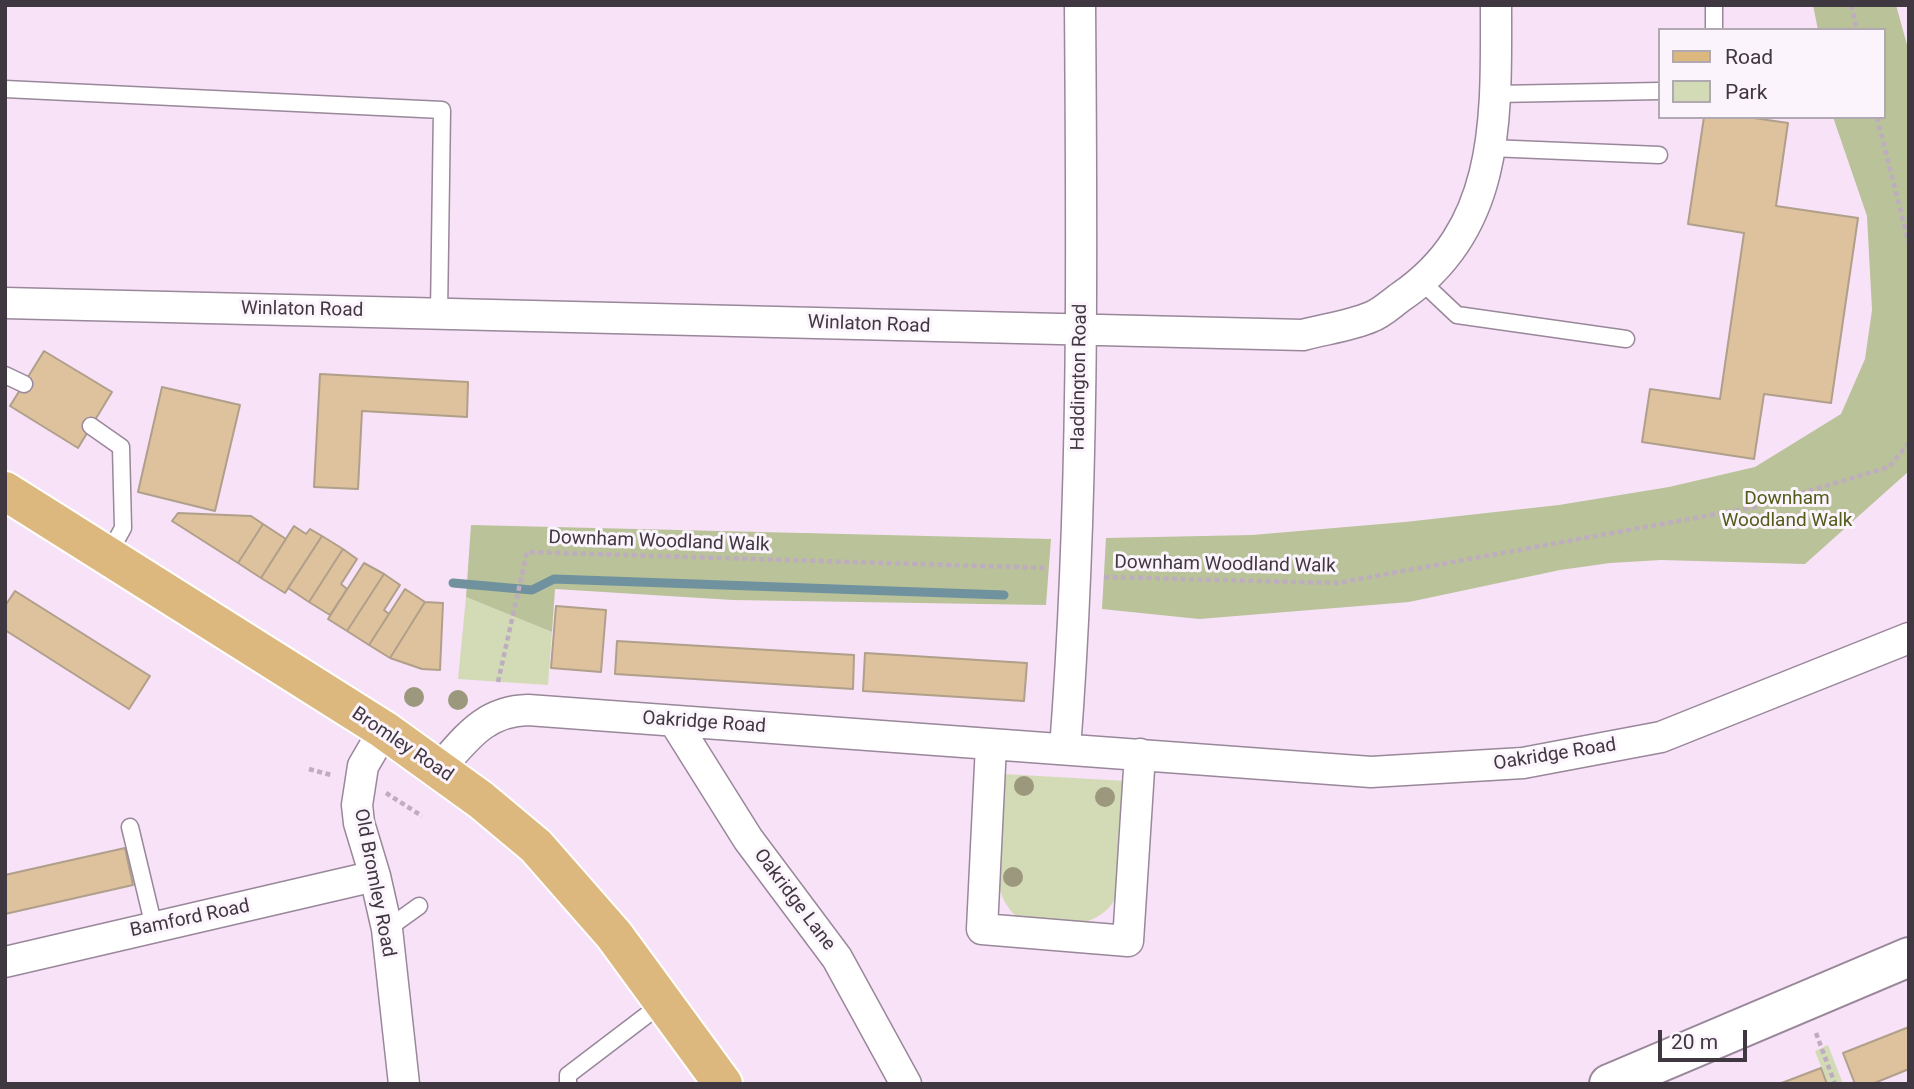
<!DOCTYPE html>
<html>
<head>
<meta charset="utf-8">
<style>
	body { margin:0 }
	#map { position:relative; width:1914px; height:1089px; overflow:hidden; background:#f7e2f7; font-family:Roboto,sans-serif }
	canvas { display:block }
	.frame { position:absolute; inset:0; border:7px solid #403840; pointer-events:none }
	.legend { position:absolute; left:1658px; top:28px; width:228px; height:91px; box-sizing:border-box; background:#fcf4fd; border:2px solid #b1a9b1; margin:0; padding:9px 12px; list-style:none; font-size:21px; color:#403840 }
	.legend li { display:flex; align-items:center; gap:14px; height:35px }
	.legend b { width:35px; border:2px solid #b1a9b1 }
	.scale { position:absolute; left:1658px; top:1030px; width:89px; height:32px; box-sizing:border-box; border:4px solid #403840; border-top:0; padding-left:9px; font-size:21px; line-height:24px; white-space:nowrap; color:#403840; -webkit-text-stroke:5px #fcf4fd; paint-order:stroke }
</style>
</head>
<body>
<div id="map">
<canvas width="1914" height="1089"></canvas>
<div class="frame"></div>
<ul class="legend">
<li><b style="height:9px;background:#ddb87e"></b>Road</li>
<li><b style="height:19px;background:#d3dbb6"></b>Park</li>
</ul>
<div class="scale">20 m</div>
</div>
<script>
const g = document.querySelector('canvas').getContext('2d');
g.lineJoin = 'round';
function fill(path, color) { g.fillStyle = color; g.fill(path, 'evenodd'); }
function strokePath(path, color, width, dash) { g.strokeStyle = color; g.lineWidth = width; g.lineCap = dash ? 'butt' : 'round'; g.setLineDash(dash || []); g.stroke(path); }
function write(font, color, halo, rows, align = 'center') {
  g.font = font + ' Roboto,sans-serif'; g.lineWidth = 6; g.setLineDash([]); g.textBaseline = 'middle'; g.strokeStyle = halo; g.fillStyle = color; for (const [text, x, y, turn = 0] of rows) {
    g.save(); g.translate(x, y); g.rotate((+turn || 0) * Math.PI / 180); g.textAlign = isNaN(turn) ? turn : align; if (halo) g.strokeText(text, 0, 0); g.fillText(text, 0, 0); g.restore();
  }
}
const green = new Path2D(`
	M466,597L552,632L548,685L458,679Z
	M1004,774L1126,781C1124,808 1125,878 1115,899C1100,928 1048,933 1022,920C1007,912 1001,895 997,880Z
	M1828,1045L1843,1084H1828L1815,1051Z`);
const forest = new Path2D(`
	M1813,5H1896L1909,52V471L1805,564L1661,560L1610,563L1560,570L1409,602L1199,619L1102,609L1106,538L1252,535L1405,522L1559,505L1669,487L1755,467L1841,414L1865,359L1872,310L1867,216L1833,117H1884V30H1818Z
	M471,525L1051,539L1046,605L733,600L555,589L552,632L466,597Z`);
const stream = new Path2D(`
	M453,583L532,590L554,579L1004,595`);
const building = new Path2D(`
	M1704,117H1747L1788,123L1776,206L1858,218L1831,403L1764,394L1754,459L1642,442L1650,389L1720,399L1744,233L1688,224Z
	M44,351L112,392L78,448L10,406Z
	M320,374L468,382L467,417L362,411L358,489L314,487Z
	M162,387L240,405L215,511L138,492Z
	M178,513L251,516L263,524L238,563L172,521Z
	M263,524L286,539L261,578L238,563Z
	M294,526L306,534L310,529L322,536L285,593L261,578Z
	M322,536L343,549L309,602L288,588Z
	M343,549L357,559L341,584L347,589L330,615L309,602Z
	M364,563L384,574L347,631L328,619Z
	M384,574L400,585L384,610L389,614L369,645L347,631Z
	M405,589L425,602L390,658L369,645Z
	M15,591L150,676L129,709L5,630V606Z
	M425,602L443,603L440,670L422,669L390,658Z
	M556,606L606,610L601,672L551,668Z
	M617,641L854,655L853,689L615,674Z
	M865,653L1027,663L1024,701L863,691Z
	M125,848L133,885L5,914V875Z
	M1909,1027V1069L1872,1084H1855L1843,1053Z
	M1821,1068L1827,1084H1779Z`);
const path = new Path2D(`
	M1851,5L1857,30
	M1877,117L1909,244
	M1104,577L1337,583L1755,507L1889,467L1909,443
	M498,682L527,552L1048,568
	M309,769L331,775
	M386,793L422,816
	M1816,1033L1835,1084`);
const lane = new Path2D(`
	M1714,5V30
	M5,89L442,110L439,313
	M1496,94L1660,91
	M1490,148L1659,155
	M1422,282L1457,315L1626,339
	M5,375L24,384
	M91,426L121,447L123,528L107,557
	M130,827L154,927
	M387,929L419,906
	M568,1084V1075L664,1002`);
const street = new Path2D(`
	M5,303L1303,335C1325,329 1350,326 1371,317C1382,313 1392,303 1402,296C1502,227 1496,114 1496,5
	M674,721L748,839L837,958L906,1084
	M384,730L363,766L357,805L359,823L375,876L387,929L404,1084
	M991,745L982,929L1128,941L1140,754
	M1065,749C1084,501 1082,253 1080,5
	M439,769C466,739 484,711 528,710L1371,772L1523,763L1661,737L1909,638
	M5,962L375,876`);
const secondary = new Path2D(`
	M1609,1084L1909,957`);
const primary = new Path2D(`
	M5,491L384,730L481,800L536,846L614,935L723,1084`);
const trees = [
	[414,697],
	[458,700],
	[1024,786],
	[1105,797],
	[1013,877]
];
const streetNames = [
	["Winlaton Road",302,310,1],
	["Winlaton Road",869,325,2],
	["Haddington Road",1080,377,-89],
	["Downham Woodland Walk",659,542,2],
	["Downham Woodland Walk",1225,565,1],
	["Oakridge Road",704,723,4],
	["Bromley Road",402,745,34],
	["Oakridge Road",1555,755,-9],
	["Old Bromley Road",374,883,79],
	["Oakridge Lane",794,900,53],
	["Bamford Road",190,919,-12]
];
const parkNames = [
	["Downham",1787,499],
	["Woodland Walk",1787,521]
];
fill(green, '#d3dbb6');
fill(forest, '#b9c298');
strokePath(stream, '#70919e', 9);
fill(building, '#dec29d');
strokePath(building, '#b09f8a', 2);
strokePath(lane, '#99879a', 19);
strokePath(street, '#99879a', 33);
strokePath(secondary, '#99879a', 42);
strokePath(primary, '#fff', 42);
strokePath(path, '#beadbe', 4.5, [5, 3.5]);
strokePath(lane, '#fff', 16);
strokePath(street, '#fff', 30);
strokePath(secondary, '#fff', 38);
strokePath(primary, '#ddb87e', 38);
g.fillStyle = '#9c987d';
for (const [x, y] of trees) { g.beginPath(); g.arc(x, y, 10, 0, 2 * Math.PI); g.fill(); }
write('19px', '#403840', '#fcf4fd', streetNames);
write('19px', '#515b1a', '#fcf4fd', parkNames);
</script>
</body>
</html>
